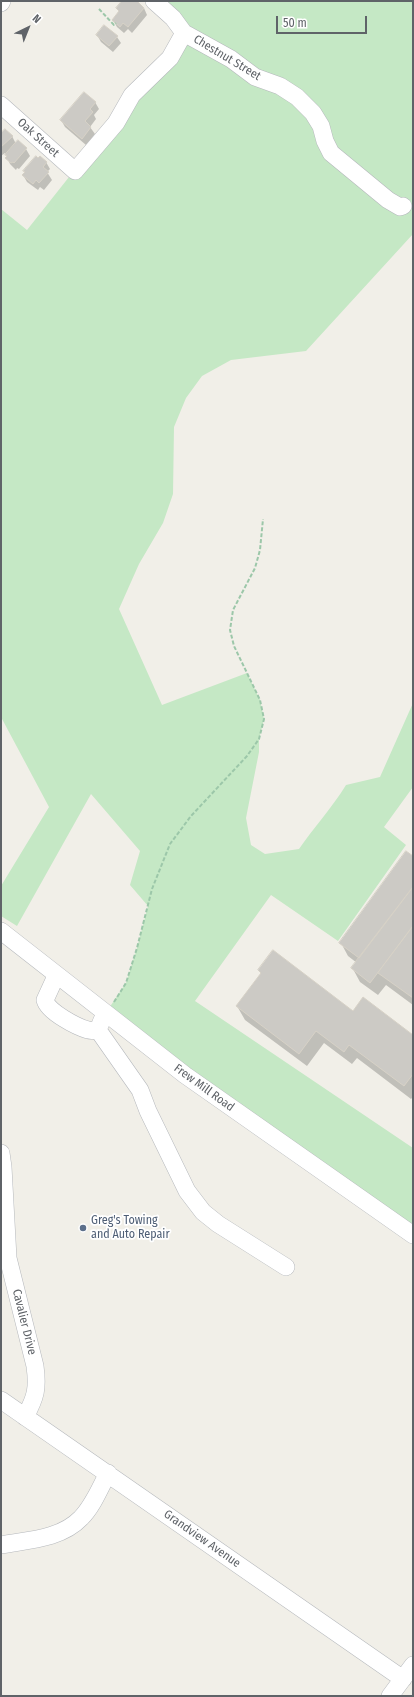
<!DOCTYPE html>
<html>
<head>
<meta charset="utf-8">
<style>
	body { margin:0 }
	#map { position:relative; width:414px; height:1697px; overflow:hidden; background:#f1efe8; font-family:"Fira Sans Condensed",sans-serif }
	canvas { display:block }
	.frame { position:absolute; inset:0; border:2px solid #5f6368; pointer-events:none }
	.north { position:absolute; left:8px; top:8px; width:40px; height:40px; -webkit-text-stroke:3px #fff; paint-order:stroke; rotate:43deg; font-size:11px; font-weight:700; line-height:16px; text-align:center; color:#5f6368 }
	.north::after { content:''; display:block; margin:auto; width:14px; height:18px; background:#5f6368; clip-path:polygon(50% 0,100% 100%,50% 72%,0 100%) }
	.scale { position:absolute; left:276px; top:16px; width:91px; height:18px; box-sizing:border-box; border:2px solid #5f6368; border-top:0; padding-left:5px; font-size:12px; line-height:14px; white-space:nowrap; color:#5f6368; -webkit-text-stroke:3px #fff; paint-order:stroke }
</style>
</head>
<body>
<div id="map">
<canvas width="414" height="1697"></canvas>
<div class="frame"></div>
<div class="north">N</div>
<div class="scale">50 m</div>
</div>
<script>
const g = document.querySelector('canvas').getContext('2d');
g.lineJoin = 'round';
function fill(path, color) { g.fillStyle = color; g.fill(path, 'evenodd'); }
function strokePath(path, color, width, dash) { g.strokeStyle = color; g.lineWidth = width; g.lineCap = dash ? 'butt' : 'round'; g.setLineDash(dash || []); g.stroke(path); }
function write(font, color, halo, rows, align = 'center') {
  g.font = font + ' "Fira Sans Condensed",sans-serif'; g.lineWidth = 3.5; g.setLineDash([]); g.textBaseline = 'middle'; g.strokeStyle = halo; g.fillStyle = color; for (const [text, x, y, turn = 0] of rows) {
    g.save(); g.translate(x, y); g.rotate((+turn || 0) * Math.PI / 180); g.textAlign = isNaN(turn) ? turn : align; if (halo) g.strokeText(text, 0, 0); g.fillText(text, 0, 0); g.restore();
  }
}
const green = new Path2D(`
	M154,1H413V234L306,351L231,360L202,376L186,398L174,427L173,494L163,523L139,564L119,609L162,705L247,673L260,700L264,719L259,739V752L246,818L251,845L265,854L299,849C314,827 332,808 346,785L380,777L413,703V787L384,827L406,845L338,941L271,895L195,1001L413,1148V1235L105,1014L126,983L137,948L148,906L130,885L140,851L91,794L17,926L1,916V886L49,807L1,717V209L27,230L184,32Z`);
const shadow = new Path2D(`
	M127,1H135L144,8L147,15L132,33L128,29L124,33L117,27L113,20L120,12L117,8Z
	M97,35L117,37L121,43L113,52L101,42Z
	M95,102L99,109L94,115L96,119L90,127L95,134L86,145L65,127L61,120Z
	M1,135L12,136L16,144L18,142L26,149L30,156L19,169L17,168L16,170L10,164L5,153L1,156Z
	M46,162L50,169L47,172L52,180L44,190L40,187L38,190L27,182L23,175Z
	M413,857V1005L386,985L378,995L360,982L353,969L357,963L348,956L341,943Z
	M259,970L353,1012L413,1036V1097L411,1099L357,1058L352,1064L324,1043L307,1066L245,1020L237,1006L261,974Z`);
const building = new Path2D(`
	M122,1H137L144,8L128,27L123,23L120,27L112,20L119,11L116,8Z
	M104,25L118,36L109,46L96,35Z
	M84,92L96,102L90,109L93,112L85,121L91,127L82,139L60,120Z
	M5,129L13,136L1,147V133Z
	M18,140L27,148L14,163L13,162L11,163L5,158L7,156L5,155Z
	M36,156L38,158L40,156L47,162L43,167L49,172L39,183L36,180L33,184L22,175L25,172L23,171Z
	M406,851L413,856V887L359,958L339,943Z
	M413,887V926L370,983L351,968Z
	M413,926V998L378,973Z
	M273,950L353,1011L363,997L413,1035V1074L404,1086L349,1045L344,1052L316,1031L299,1054L236,1006L261,973L258,970Z`);
const path = new Path2D(`
	M99,9L114,25L116,23
	M114,1002L126,983L137,948L152,889L170,844L191,816L247,756L259,739L264,719L260,700L234,646L230,630L233,610L255,568L260,550L263,519`);
const minor = new Path2D(`
	M154,1L173,18L184,33L231,59L255,77L280,86L297,97L313,113L321,126L325,141L331,153L388,200L400,207L403,206
	M1,3L2,1
	M1,105L75,171L116,123L132,95L170,58L184,33
	M1,931L185,1075L413,1235
	M56,976L45,1000C48,1012 77,1027 88,1030C91,1031 95,1030 98,1030L102,1020
	M98,1030L140,1090L148,1111L187,1191L203,1212L218,1224L286,1267
	M1,1153L3,1167L8,1258L35,1366C38,1388 36,1397 25,1417
	M1,1400L403,1679
	M1,1545C28,1540 61,1539 81,1518C93,1506 100,1488 108,1473
	M390,1696L413,1665`);
const markers = [
	[83,1228,4,"#5c6f8a"]
];
const streetNames = [
	["Chestnut Street",227,58,31],
	["Oak Street",38,138,42],
	["Frew Mill Road",204,1088,36],
	["Cavalier Drive",24,1322,76],
	["Grandview Avenue",202,1539,35]
];
const serviceNames = [
	["Greg's Towing",91,1221],
	["and Auto Repair",91,1235]
];
fill(green, '#c5e8c5');
fill(shadow, '#0003');
fill(building, '#cccac5');
strokePath(building, '#d6d1c6', 1);
strokePath(minor, '#b5b8bc', 18);
strokePath(path, '#9cc7a9', 2, [4, 2]);
strokePath(minor, '#fff', 17);
for (const [x, y, r, color] of markers) { const dot = new Path2D(); dot.arc(x, y, r, 0, 2 * Math.PI); g.fillStyle = color; g.fill(dot); strokePath(dot, '#fff', 1.5); }
write('12px', '#5f6368', '#fff', streetNames);
write('12px', '#4e5e75', '#fff', serviceNames, 'left');
</script>
</body>
</html>
